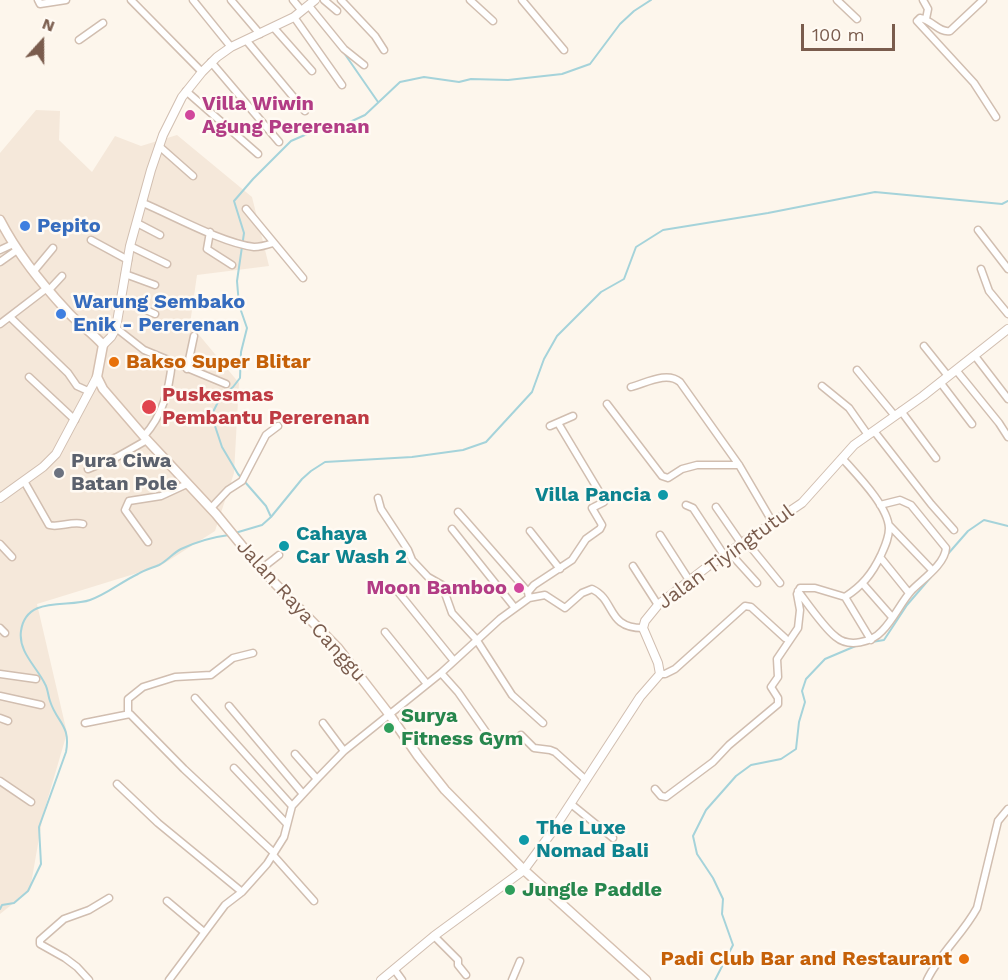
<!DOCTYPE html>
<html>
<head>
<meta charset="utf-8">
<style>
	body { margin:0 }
	#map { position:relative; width:1008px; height:980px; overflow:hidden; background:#fdf6ec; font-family:"Work Sans",sans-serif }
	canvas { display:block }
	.north { position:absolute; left:12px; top:12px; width:60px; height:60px; -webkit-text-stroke:4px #fffaf3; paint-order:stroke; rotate:21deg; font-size:16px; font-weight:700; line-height:24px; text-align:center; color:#7a5c4d }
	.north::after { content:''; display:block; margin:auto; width:21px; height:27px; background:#7a5c4d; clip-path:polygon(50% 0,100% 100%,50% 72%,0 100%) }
	.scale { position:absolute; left:801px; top:24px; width:94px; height:27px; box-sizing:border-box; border:3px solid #7a5c4d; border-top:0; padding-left:8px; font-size:18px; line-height:21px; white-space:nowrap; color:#7a5c4d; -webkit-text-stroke:4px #fffaf3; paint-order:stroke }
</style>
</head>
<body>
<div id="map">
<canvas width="1008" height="980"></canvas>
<div class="north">N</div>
<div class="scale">100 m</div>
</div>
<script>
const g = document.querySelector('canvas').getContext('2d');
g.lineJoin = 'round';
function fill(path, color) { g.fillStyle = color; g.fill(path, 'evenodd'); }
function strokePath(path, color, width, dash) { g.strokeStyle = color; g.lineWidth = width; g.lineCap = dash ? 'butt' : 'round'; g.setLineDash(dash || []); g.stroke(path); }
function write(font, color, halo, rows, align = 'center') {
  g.font = font + ' "Work Sans",sans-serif'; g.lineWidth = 5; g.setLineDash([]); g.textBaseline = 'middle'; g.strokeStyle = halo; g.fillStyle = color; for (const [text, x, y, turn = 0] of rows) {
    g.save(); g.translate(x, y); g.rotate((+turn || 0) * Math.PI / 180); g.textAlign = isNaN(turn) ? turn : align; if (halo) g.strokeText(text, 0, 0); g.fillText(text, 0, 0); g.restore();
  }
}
const residential = new Path2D(`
	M36,110L60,111L59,140L92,172L115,136L141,146L177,135L252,197L269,266L197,275L190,324L239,383L234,473L215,531L160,566L37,604L67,733L43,815L30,890L0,914V153Z`);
const stream = new Path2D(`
	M342,50L378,102
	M271,517L266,506L238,474L222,447L213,420L212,414L220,398L233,387L240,378L241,352L247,328L239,305L237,281L244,233L234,201L253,179L291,141L314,131L337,128L365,115L400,82L424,77L459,82L471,79L508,80L562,74L590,64L620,24L634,11L651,0
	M235,533L262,525L271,517L302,479L311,471L325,462L412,457L463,450L486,442L532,392L544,359L557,336L601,292L624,279L636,247L663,230L768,213L875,192L1002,204L1008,201
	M947,555L968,531L984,520L1008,526
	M872,642L884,640L907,605L931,577
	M0,909L2,905L14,903L28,891L41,864L39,827L66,752C71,725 57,723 50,701C48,696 48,689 45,684C37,667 18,652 21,631C26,595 68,608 90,600C107,594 121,582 138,574C144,570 152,568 159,565C167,561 173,553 181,549C196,542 213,537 229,535
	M715,980L733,945L722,914L723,899L713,878L697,854L693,836L706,810L736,776L751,765L781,759L796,749L799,722L805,702L802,691L806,679L825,659L858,645`);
const minor = new Path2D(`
	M38,0L40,4L66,0
	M131,0L202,72
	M193,0L231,47
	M231,0L260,34
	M293,0L302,11
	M324,0L337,11
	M341,0L375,36L384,50
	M470,0L493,21
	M522,0L564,50
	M837,0L857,19
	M923,0L928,9L926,19
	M309,6L344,49L364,65
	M294,17L342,85
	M917,21L974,83L996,117
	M917,21L920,18C932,20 939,33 950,31L983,0
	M274,28L312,71
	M79,40L103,23
	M246,40L305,111
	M211,62L279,142
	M186,91L258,154
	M159,146L193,176
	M143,203C174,216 222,243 254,247C261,247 267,245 273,243
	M246,209L303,278
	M137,223L160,235
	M978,230L1008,269
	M210,232L207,249L232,265
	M91,240L128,260
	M130,246L167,264
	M0,250L13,244
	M0,262L17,250
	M981,269L989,291L1008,314
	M33,272L53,248
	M125,274L155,285
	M49,290L62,276
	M121,299L155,314
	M10,317L68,373L77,386L88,391
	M0,324L47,288
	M116,328L144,350L226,384
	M924,346L948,376
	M975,356L1008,399
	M187,369L194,336
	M857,370L895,416
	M956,370L999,423L1008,437
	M29,377L75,420
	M940,382L972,424
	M822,386L849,408L868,435
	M631,387C646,383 667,371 680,382L739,465L773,523
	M607,404L662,476L668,478L682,469L697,465H739
	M901,411L936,458
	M550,426L573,416
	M874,431L931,504L954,530
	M144,436C163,415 169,390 172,362
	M88,469L117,457L147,440
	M24,481L49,525C59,528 71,521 83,524
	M378,498L381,509L408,550L412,560L428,577L442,585L452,613L476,639L512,695L543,723
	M686,505L693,508L724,555
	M716,507L741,543
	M211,508L228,490L242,481L266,435L278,426
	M458,512L528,592
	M889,525L932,570
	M452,529L515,608
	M530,531L560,569
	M660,535L689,580
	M745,540L780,583
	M148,542L125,510L129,501L161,496L187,484
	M0,544L12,557
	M729,552L757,583
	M880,557L909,593
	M633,566L658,605
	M261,569L279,555
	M863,584L892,617
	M395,588L454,661
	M798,591C807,603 825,629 836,637C849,648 872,642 882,631C894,619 901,602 912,590C923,579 945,564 946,548L911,505L900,500L880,505
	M845,597L871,640
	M529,598L528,592L534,585L572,560L586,539L600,529L602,525L592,508L604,502L603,498L558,423
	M0,628L5,633
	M385,632L427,684
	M441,673L458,692L486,732
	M0,674L36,679
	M660,674H665L675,669L745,606L751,607L785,638
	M0,696L41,705
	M195,698L292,806
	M229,706L303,794
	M128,714V699L143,687L175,677L211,675L233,658L253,653
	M0,718L8,721
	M85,723L130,714L184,769L274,853
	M323,723L344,751
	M521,735L534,748L550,750L555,752L586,780
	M295,754L317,779
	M234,768L287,824
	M0,781L31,802
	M117,784L158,823L242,892
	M655,789L661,796L666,797L713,762L729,745L778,704V698L771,687L778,677L777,659L798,628L800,610L797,594L800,588H815L845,597C862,586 872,574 881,555C885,546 889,538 889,528C888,506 857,475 842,458
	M571,804L613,838
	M273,855L314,901
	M167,901L204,932
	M434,936L458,960V965L466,975
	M394,969L402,980
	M89,980L77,967L65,958L40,944V940L64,919L89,910L109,898
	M169,980L225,905L242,892L267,864L284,837L292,806L317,779L344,751L441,673L500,619L529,598L545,595L565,608L582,593L592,589C616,600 606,628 643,628
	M512,980L520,961
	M927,980C940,953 963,934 977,908L998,821L1008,809`);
const tertiary = new Path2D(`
	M103,345L111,337L116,328L130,246L151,170L163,135L182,97L202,72L217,57L231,47L294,17L315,0
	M0,498L43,467L56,454L97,377
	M381,980L434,936L524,870L552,832L640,697L660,674L658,663L643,628L645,621L658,605L707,567L802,503L854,445L923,396L1008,329`);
const secondary = new Path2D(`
	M0,220C17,253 40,282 66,310C77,323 92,332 103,345L97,377L103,389L147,440L216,514L261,569L338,648L389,714L418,756L445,790L524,870L646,980`);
const markers = [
	[190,115,6,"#d1479c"],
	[25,226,6,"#3f7fe0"],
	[61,314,6,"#3f7fe0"],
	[114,362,6,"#e8710a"],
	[149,407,8,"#e0444e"],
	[59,473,6,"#6b7280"],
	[663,495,6,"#0f9aa8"],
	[284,546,6,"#0f9aa8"],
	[519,588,6,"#d1479c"],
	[389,728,6,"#2e9e5b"],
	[524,840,6,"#0f9aa8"],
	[510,890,6,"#2e9e5b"],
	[964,959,6,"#e8710a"]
];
const hotelNames = [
	["Villa Wiwin",202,104],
	["Agung Pererenan",202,127],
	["Moon Bamboo",507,588,"right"]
];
const shopNames = [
	["Pepito",37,226],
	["Warung Sembako",73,302],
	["Enik - Pererenan",73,325]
];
const foodNames = [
	["Bakso Super Blitar",126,362],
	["Padi Club Bar and Restaurant",952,959,"right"]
];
const healthNames = [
	["Puskesmas",162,395],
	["Pembantu Pererenan",162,418]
];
const worshipNames = [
	["Pura Ciwa",71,461],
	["Batan Pole",71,484]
];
const cultureNames = [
	["Villa Pancia",651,495,"right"],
	["Cahaya",296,534],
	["Car Wash 2",296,557],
	["The Luxe",536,828],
	["Nomad Bali",536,851]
];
const streetNames = [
	["Jalan Tiyingtutul",726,557,-36],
	["Jalan Raya Canggu",301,611,48]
];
const leisureNames = [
	["Surya",401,716],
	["Fitness Gym",401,739],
	["Jungle Paddle",522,890]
];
fill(residential, '#f5e8da');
strokePath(stream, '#a5d3da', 2);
strokePath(minor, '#d1beb0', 9);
strokePath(tertiary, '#d1beb0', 10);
strokePath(secondary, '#d6c0b0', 11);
strokePath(minor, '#fff', 6);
strokePath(tertiary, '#fff', 8);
strokePath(secondary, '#fff', 8);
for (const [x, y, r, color] of markers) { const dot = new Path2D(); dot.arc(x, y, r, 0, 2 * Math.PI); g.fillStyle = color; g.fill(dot); strokePath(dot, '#fffaf3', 2); }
write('bold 20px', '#b23c85', '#fffaf3', hotelNames, 'left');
write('bold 20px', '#366cbe', '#fffaf3', shopNames, 'left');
write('bold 20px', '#c56008', '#fffaf3', foodNames, 'left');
write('bold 20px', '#be3a42', '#fffaf3', healthNames, 'left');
write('bold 20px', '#5b616d', '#fffaf3', worshipNames, 'left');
write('bold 20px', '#0d838f', '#fffaf3', cultureNames, 'left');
write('20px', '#7a5c4d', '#fffaf3', streetNames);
write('bold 20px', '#27864d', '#fffaf3', leisureNames, 'left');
</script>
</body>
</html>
